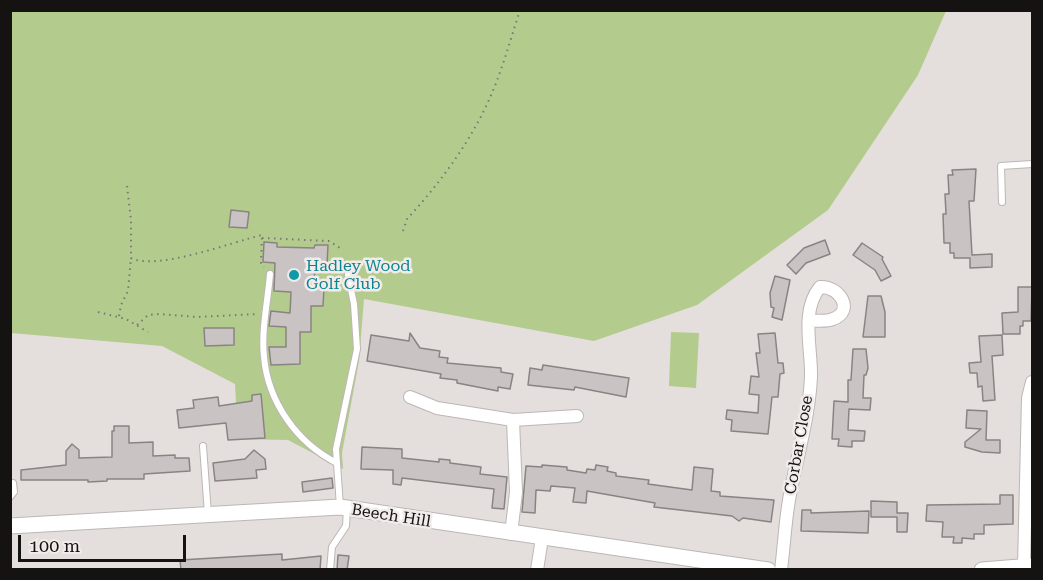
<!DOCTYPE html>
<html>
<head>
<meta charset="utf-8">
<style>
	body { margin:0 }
	#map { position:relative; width:1043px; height:580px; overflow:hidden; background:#e4dfdc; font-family:"Roboto Serif",serif }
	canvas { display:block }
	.frame { position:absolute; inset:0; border:12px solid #151312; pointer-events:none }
	.scale { position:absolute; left:18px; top:535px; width:168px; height:27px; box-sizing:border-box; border:3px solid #151312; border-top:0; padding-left:8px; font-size:18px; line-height:21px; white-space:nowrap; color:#151312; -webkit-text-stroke:4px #f1ecea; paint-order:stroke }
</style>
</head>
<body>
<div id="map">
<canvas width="1043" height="580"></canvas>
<div class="frame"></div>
<div class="scale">100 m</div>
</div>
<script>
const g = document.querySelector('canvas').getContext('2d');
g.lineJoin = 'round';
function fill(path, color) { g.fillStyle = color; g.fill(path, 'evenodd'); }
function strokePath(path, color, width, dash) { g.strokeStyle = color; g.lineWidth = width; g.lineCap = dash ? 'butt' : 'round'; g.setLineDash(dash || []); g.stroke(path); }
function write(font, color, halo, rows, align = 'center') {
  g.font = font + ' "Roboto Serif",serif'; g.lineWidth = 5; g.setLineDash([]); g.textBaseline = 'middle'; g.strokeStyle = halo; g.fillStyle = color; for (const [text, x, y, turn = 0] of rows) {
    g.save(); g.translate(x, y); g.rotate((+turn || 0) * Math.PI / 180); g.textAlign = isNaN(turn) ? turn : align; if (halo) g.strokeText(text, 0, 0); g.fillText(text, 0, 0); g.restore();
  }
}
const green = new Path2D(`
	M11,11H946L918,75L828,210L697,305L594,341L364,299L359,361L342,453L343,469L288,440L238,439L235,384L162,346L11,333Z
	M671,332L699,333L696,388L669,386Z`);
const building = new Path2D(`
	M976,169L974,201H969L972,255L992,254V267L970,268V258H954V253H950V243H944L943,214H946L945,194H949L948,175H953L952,170Z
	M231,210L249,212L247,228L229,227Z
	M825,240L830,254L806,263L796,274L787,265L804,248Z
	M264,242L277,243V247L314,248L315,245H328L327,265H315L314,284H321V289H324L323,306H311V332H300V364L271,365L269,347H286V327L269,326L271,311L290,313L291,292L274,291L275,263L263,262Z
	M862,243L883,257L882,259L891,276L881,281L875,270L853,255Z
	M775,276L790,280L782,320L772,317L774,308L771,307L770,293Z
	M1018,287H1032L1031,321H1023V326H1020V334H1003L1002,313L1018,312Z
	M868,296H881L885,312V337H863Z
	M204,328H234V345L205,346Z
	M410,333L420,348L440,351L439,357L448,358L447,363L501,368V372L513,374L510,389L498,387V391L457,383V380L440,378L441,374L367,361L371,335L409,341Z
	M775,333L778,363H783L784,373L780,374L778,397H772L768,434L731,431L732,420L726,419L727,410L758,413L759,395L749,394L751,376L759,377L756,353H760L758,334Z
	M1002,335L1003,355L992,356L995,400L983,401L982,386L978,387L977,373H970L969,363L981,362L979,336Z
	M853,349H866L868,368L866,375H864L863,398H871L870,410L849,409L848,430L865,431L864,441H852V447L838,446L839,439H832L834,401L848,402V380H851Z
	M543,365L629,378L626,397L575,387L574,390L528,385L530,368L542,370Z
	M261,394L265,438L228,440L226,423L179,428L177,410L194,408L193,400L218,397L219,406L252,401V395Z
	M967,410L987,411L986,440H1000V453L982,452L965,447V442L981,429L966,428Z
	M114,426H129V443L153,442V456L175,455V458H189L190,471L144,474V479H107V481L88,482V480H21V470L66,465V451L72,444L79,450V458L112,457V431H114Z
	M362,447L402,449V458L439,462V459L450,460V463L481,467L480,474L507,477L504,509L492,508L494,489L402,478L401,485L393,484V470L361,469Z
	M254,450L265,459L266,469L256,470L257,478L215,481L213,463L245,459Z
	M542,465L567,467V470L586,473L587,469L595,470L596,465L608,467L607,471L616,473V476L649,480L648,484L692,490L694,467L713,469L711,491L720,492V496L774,500L771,522L743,518L739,521L732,516L654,507L655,503L587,491L586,503L573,502L575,488L551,486L550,491L536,490L535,513L522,512L526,466L542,467Z
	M332,478L333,488L303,492L302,482Z
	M1000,495H1013V524L984,525V534H974V539L962,538V543H953L954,537H942L943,522L926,521L927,505L1000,504Z
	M871,501L897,502V513H908L907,532H897V517H871Z
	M802,510H811V513L869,511L868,533L801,531Z
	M282,554V560L321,556L320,570H181L180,560Z
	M338,555L349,556L347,570H337Z`);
const path = new Path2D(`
	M127,186L131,220V258C157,271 232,242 262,235L261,264L264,267
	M403,231L407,219C441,182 472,140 492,93C503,67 511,38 520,10
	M262,238L329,241L340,248
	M98,312L126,319L148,332
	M119,316L121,305L128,291L131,258
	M137,325L148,315L159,314L197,317L258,314`);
const service = new Path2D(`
	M1002,202L1001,166L1032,164
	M270,274C268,300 261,330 264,357C268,402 297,443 337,463
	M203,446L208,514
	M10,497L14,492L13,483
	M340,507L336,449L357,349L354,304L348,275
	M330,570L332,547L346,526L347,508`);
const minor = new Path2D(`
	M410,397L437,408L513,420L516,492L511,534
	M513,420L577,416
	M1024,566L1028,398L1032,382
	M537,570L542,538
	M781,570C784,547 785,523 789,500C796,460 809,419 811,377C812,349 800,311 820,287C840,286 855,311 833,319C826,322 817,320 809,321`);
const tertiary = new Path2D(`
	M10,526L340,507L768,570
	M982,570L1032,566`);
const markers = [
	[294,275,6,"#0f9aa8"]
];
const cultureNames = [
	["Hadley Wood",306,266],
	["Golf Club",306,284]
];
const streetNames = [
	["Corbar Close",799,445,-80],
	["Beech Hill",391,516,9]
];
fill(green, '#b4cb8e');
fill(building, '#c9c3c3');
strokePath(building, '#898483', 1.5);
strokePath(service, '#bcb7b5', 8);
strokePath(minor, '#bcb7b5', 14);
strokePath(tertiary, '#bcb7b5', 17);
strokePath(path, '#7b7775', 2, [1.5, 4.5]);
strokePath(service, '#fff', 6);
strokePath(minor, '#fff', 12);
strokePath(tertiary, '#fff', 15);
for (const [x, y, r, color] of markers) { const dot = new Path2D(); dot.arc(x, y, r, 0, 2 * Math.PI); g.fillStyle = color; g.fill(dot); strokePath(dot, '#f1ecea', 2); }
write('16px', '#0d838f', '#f1ecea', cultureNames, 'left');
write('16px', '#151312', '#f1ecea', streetNames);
</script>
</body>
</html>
